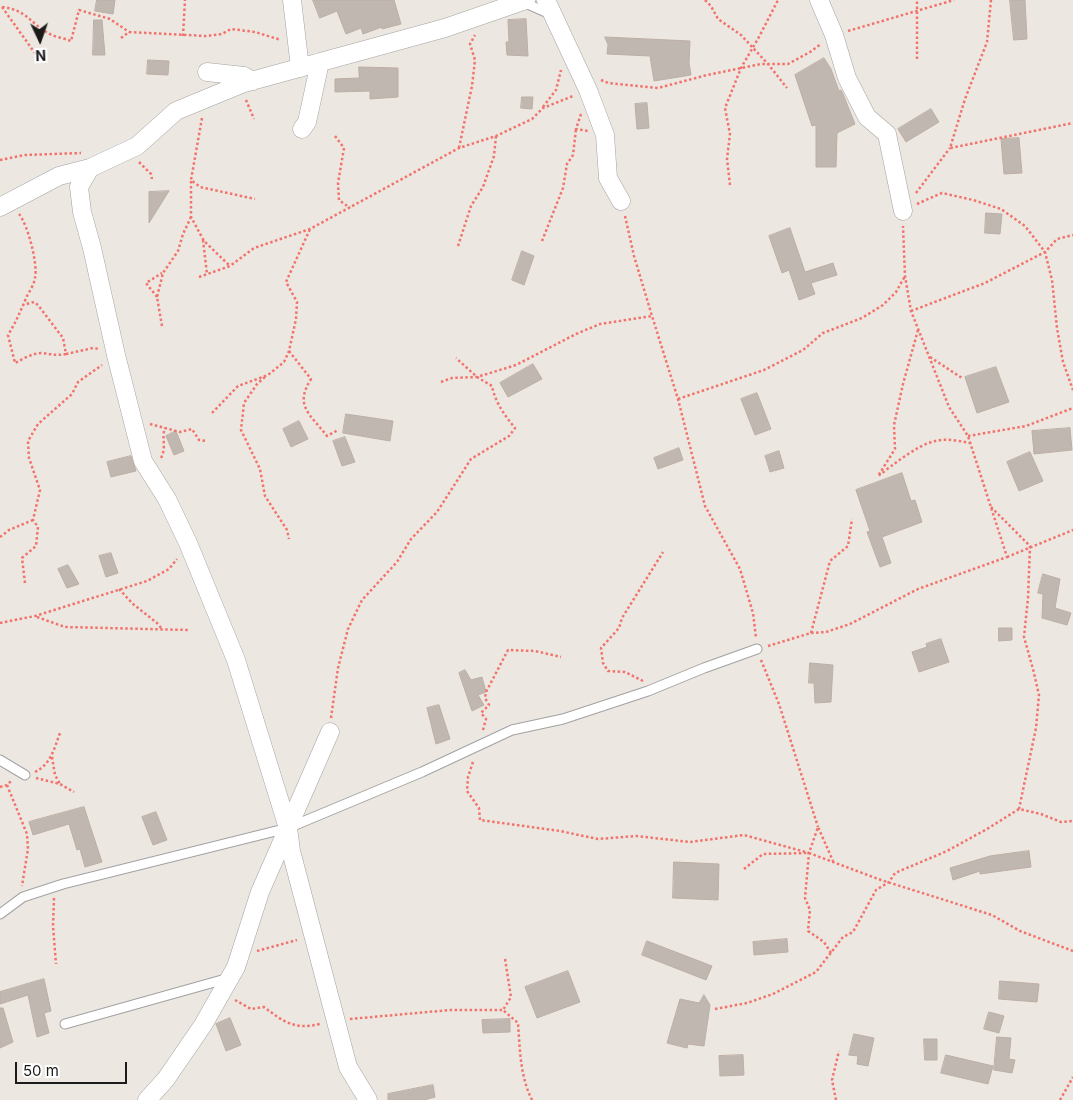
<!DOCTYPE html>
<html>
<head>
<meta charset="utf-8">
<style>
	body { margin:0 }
	#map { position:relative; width:1073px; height:1100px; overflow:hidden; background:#ece8e1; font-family:Inter,sans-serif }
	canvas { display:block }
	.north { position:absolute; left:15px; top:15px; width:50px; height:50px; -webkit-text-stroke:4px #fff; paint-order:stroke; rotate:177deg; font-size:14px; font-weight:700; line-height:20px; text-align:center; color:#1b1b1b }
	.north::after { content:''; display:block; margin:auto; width:18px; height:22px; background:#1b1b1b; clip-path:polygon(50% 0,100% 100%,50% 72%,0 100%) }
	.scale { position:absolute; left:15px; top:1062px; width:112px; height:22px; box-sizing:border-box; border:2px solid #1b1b1b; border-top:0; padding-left:6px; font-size:15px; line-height:18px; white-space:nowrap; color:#1b1b1b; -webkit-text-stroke:4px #fff; paint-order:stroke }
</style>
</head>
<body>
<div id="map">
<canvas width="1073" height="1100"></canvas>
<div class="north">N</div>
<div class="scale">50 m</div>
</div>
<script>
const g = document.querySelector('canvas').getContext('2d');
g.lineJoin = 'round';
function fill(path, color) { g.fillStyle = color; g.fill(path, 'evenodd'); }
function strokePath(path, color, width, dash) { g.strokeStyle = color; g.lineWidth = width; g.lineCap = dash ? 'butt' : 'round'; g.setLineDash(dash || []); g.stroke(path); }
const building = new Path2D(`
	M97,0H115L113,14L95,11Z
	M313,0H394L401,24L382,29V27L363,34L361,28L346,34L337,11L320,18Z
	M1010,0H1025L1027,39L1014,40Z
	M526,19L528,56L507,55L506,42H509L508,20Z
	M94,20H102L105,55H93Z
	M605,37L690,41L689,63L691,75L654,81L650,56L607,54L608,45Z
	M824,58L831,69L839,91L841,90L843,94L855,124L837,133L836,167H816V125L812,126L795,75Z
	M148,60L169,61L168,75L147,74Z
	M359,67L398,68V97L370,99V91L335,92V79L359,78Z
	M522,97H533L532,109L521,108Z
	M647,103L649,128L637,129L635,104Z
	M931,109L939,122L906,142L898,129Z
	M1019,138L1022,173L1004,174L1001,139Z
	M169,191L149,223V192Z
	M986,213L1002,214L1000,234L985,233Z
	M790,228L805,272L833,263L837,275L811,283L815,294L799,300L789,270L782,273L769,236Z
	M522,251L534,256L524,285L512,280Z
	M533,364L542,379L508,397L500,383Z
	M996,367L1009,402L977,413L965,377Z
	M757,393L771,429L755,435L741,399Z
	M346,414L393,421L390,441L343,433Z
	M299,421L308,439L291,447L283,429Z
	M1070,428L1072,450L1034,454L1032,431Z
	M176,431L184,451L174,455L166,436Z
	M345,437L355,462L342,466L333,441Z
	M679,448L683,460L658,469L654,458Z
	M779,451L784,468L770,472L765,456Z
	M1030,452L1043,481L1019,491L1007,462Z
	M131,456L136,471L111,477L107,462Z
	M902,473L911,501L915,500L922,522L882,537L891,563L880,567L867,532L870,531L856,490Z
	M111,553L118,573L106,577L99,556Z
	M68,565L79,584L67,588L58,569Z
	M1043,574L1060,579L1055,608L1071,613L1067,625L1042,618L1043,594L1038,593Z
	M999,628H1012V640L999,641Z
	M941,639L949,662L919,672L912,652L927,647L926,644Z
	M810,663L833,665L831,702L815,703L814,683H809Z
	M465,670L471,680L482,677L486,692L478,695L484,705L472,711L459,673Z
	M439,705L450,739L436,744L427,708Z
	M84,807L102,862L85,867L80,849L77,850L69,824L33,835L29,822Z
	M156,812L167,840L153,845L142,817Z
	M1029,851L1031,867L980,874V871L953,880L950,868L990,856Z
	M674,862L719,864L718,900L673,898Z
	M787,939L788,952L754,955L753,942Z
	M647,941L712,966L706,980L642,955Z
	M568,971L580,1002L537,1018L525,987Z
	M44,979L51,1011L44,1013L49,1033L37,1037L28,995L0,1004V992Z
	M1000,981L1039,984L1037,1002L999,999Z
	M704,995L710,1005L704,1046L688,1044L687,1048L667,1043L680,999L699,1003Z
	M0,1008H3L13,1042L0,1048Z
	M989,1012L1004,1016L999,1033L984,1029Z
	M230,1018L241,1045L226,1051L216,1024Z
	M510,1019V1032L483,1033L482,1020Z
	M854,1034L874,1038L868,1066L857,1064L858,1056L849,1055Z
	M997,1037L1011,1038L1009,1059L1015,1060L1012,1073L994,1070Z
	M924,1039H937V1060H925Z
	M743,1055L744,1075L720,1076L719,1056Z
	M946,1055L993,1066L988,1084L941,1073Z
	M433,1085L435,1097L424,1100H388V1094Z`);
const path = new Path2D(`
	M705,0L711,6L718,19L741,35L768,64L787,88
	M991,0L987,42L965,99L950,148L1073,123
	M2,7C27,10 30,23 48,33C54,37 64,38 71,41L79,10L110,19L129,32
	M2,7L37,56
	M848,31L954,0
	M183,36L185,0
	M121,38L129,32L206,36L222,34L231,29L255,32L281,40
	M917,59V0
	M601,80L608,83L658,88L707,75L761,64H788L810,52L821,44
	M246,100L254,119
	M543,107L556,90L561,70
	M581,114L576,129L588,131
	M202,118L191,180L200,187L255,199
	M335,136L344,148L338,183L339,200L350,208
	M459,148L472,86L475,60L470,44L475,35
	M0,160L25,155L81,153
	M139,162L151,174L152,179
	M191,181V217L204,241L230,266
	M730,185L727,159L730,134L725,108L741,68L759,37L778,0
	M916,193L950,148
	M917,204L942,193L973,200L1001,209L1025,226L1045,252L1052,280L1057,328L1063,362L1073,390
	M19,214C28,225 38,264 35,278C34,284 30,291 27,296C21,310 16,322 8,335L15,363C23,359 32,353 42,353C51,354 56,356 66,354L63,338L38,305L34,302L23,305
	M625,216L634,256L652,316L678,399L705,506L740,569L753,613L756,638
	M203,240L207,274
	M542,241L563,188L567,164L573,155L576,129
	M458,246L471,206L483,187L494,156L496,136
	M199,277L230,266L254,248L310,229L459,148L496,136L532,119L543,108L573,96
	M157,297L146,283L162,273
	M911,311L985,283L1045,252L1057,239L1073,235
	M162,326L157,297L163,273L178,251L183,234L191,217
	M918,330L903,384L894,425L895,449L878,476C893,465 917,445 935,441C946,438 959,441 970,443
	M289,351L311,379C294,406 310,414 327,436L338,430
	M66,354L93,348L99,349
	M930,357L962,378
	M265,377L257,384L244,403L241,430L260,469L265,496L287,530L289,539
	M441,382L452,378L477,377L516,365L576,334L600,324L652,316
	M678,399L764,370L803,350L823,333L862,318L883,305L896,292L905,276
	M212,413L238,386L268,375L284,362L289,351L296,319L297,302L286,282L310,229
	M150,424L180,432L192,429L199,440L207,441
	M968,436L1026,426L1073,408
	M161,458C167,446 161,439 165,428
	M991,507L1030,546L1028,598L1024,637L1033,669L1039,695L1036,728L1019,809
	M0,537L9,530L33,520
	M1007,557L1073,530
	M25,583L22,558L36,546L38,527L33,520L40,490L29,458L28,441L38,424L72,394L78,382L102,365
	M119,589L133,604L157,623L162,629
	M37,617L65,627L188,630
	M0,623L35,616L147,581L169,569L177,559
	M811,633L830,561L848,546L852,519
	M768,646L811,633L826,632L850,624L918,589L1007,557L968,436L949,407L911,311L905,276L903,226
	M761,660L779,704L818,827
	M643,681L625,672L608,671L603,663L601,648L619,628L622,618L663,552
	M331,718L338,668L348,629L362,600L397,562L411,539L437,512L471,459L509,436L515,428C505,416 495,402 492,386L477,377L456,358
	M483,730L486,719L481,713L489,705L485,698L486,692L508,650L535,651L561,657
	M52,757L55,775L60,784
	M473,762L468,777L467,791L479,808L480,820L560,831L598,839L636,836L690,842L744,835L809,853
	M35,772C51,764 54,749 60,733
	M36,778L60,784L74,792
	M7,785L27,834L28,849L22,886
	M0,787L7,785L11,781
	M744,869L763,854L809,853L881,880L992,915L1020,931L1073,951
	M54,898L53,926L56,964
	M257,951L297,940
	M831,953L824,942L808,931L810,910L805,898L809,853L818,827L833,861
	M505,959L511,997L503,1010L518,1023C520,1050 520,1076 532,1100
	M235,1000L251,1009L264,1007C284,1022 294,1030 320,1024
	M715,1009L747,1003L773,994L816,972L843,937L853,932L876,890L889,882L895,873L947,851L987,829L1019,809L1041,814L1061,822L1073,821
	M350,1019L450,1010H503
	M836,1100L832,1080L839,1051
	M1060,1100L1073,1077`);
const service = new Path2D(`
	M523,2L550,14
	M0,760L25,775
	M0,914L23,897L63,884L288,828L422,772L512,730L563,719L648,691L704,668L757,649
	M65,1024L229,978`);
const minor = new Path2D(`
	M292,0L300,68
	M546,0L588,90L605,135L608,178L621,201
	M819,0L834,35L847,78L867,117L887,134L903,211
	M207,72L244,76L253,81
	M302,129L307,122L320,62
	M90,168L79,187L82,212L92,248L116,355L143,461L167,499L188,543L236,660L288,828L291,851L348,1067L368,1100
	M0,207L59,176L90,168L137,146L176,111L244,83L445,28L526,0
	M147,1100L166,1079L203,1025L236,967L260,892L330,732`);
fill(building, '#c1b7b1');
strokePath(building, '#bdaea4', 1);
strokePath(service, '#a2a2a2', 11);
strokePath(minor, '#a2a2a2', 19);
strokePath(path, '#f2736c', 2.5, [2.5, 2.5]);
strokePath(service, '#fff', 9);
strokePath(minor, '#fff', 18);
</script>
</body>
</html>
